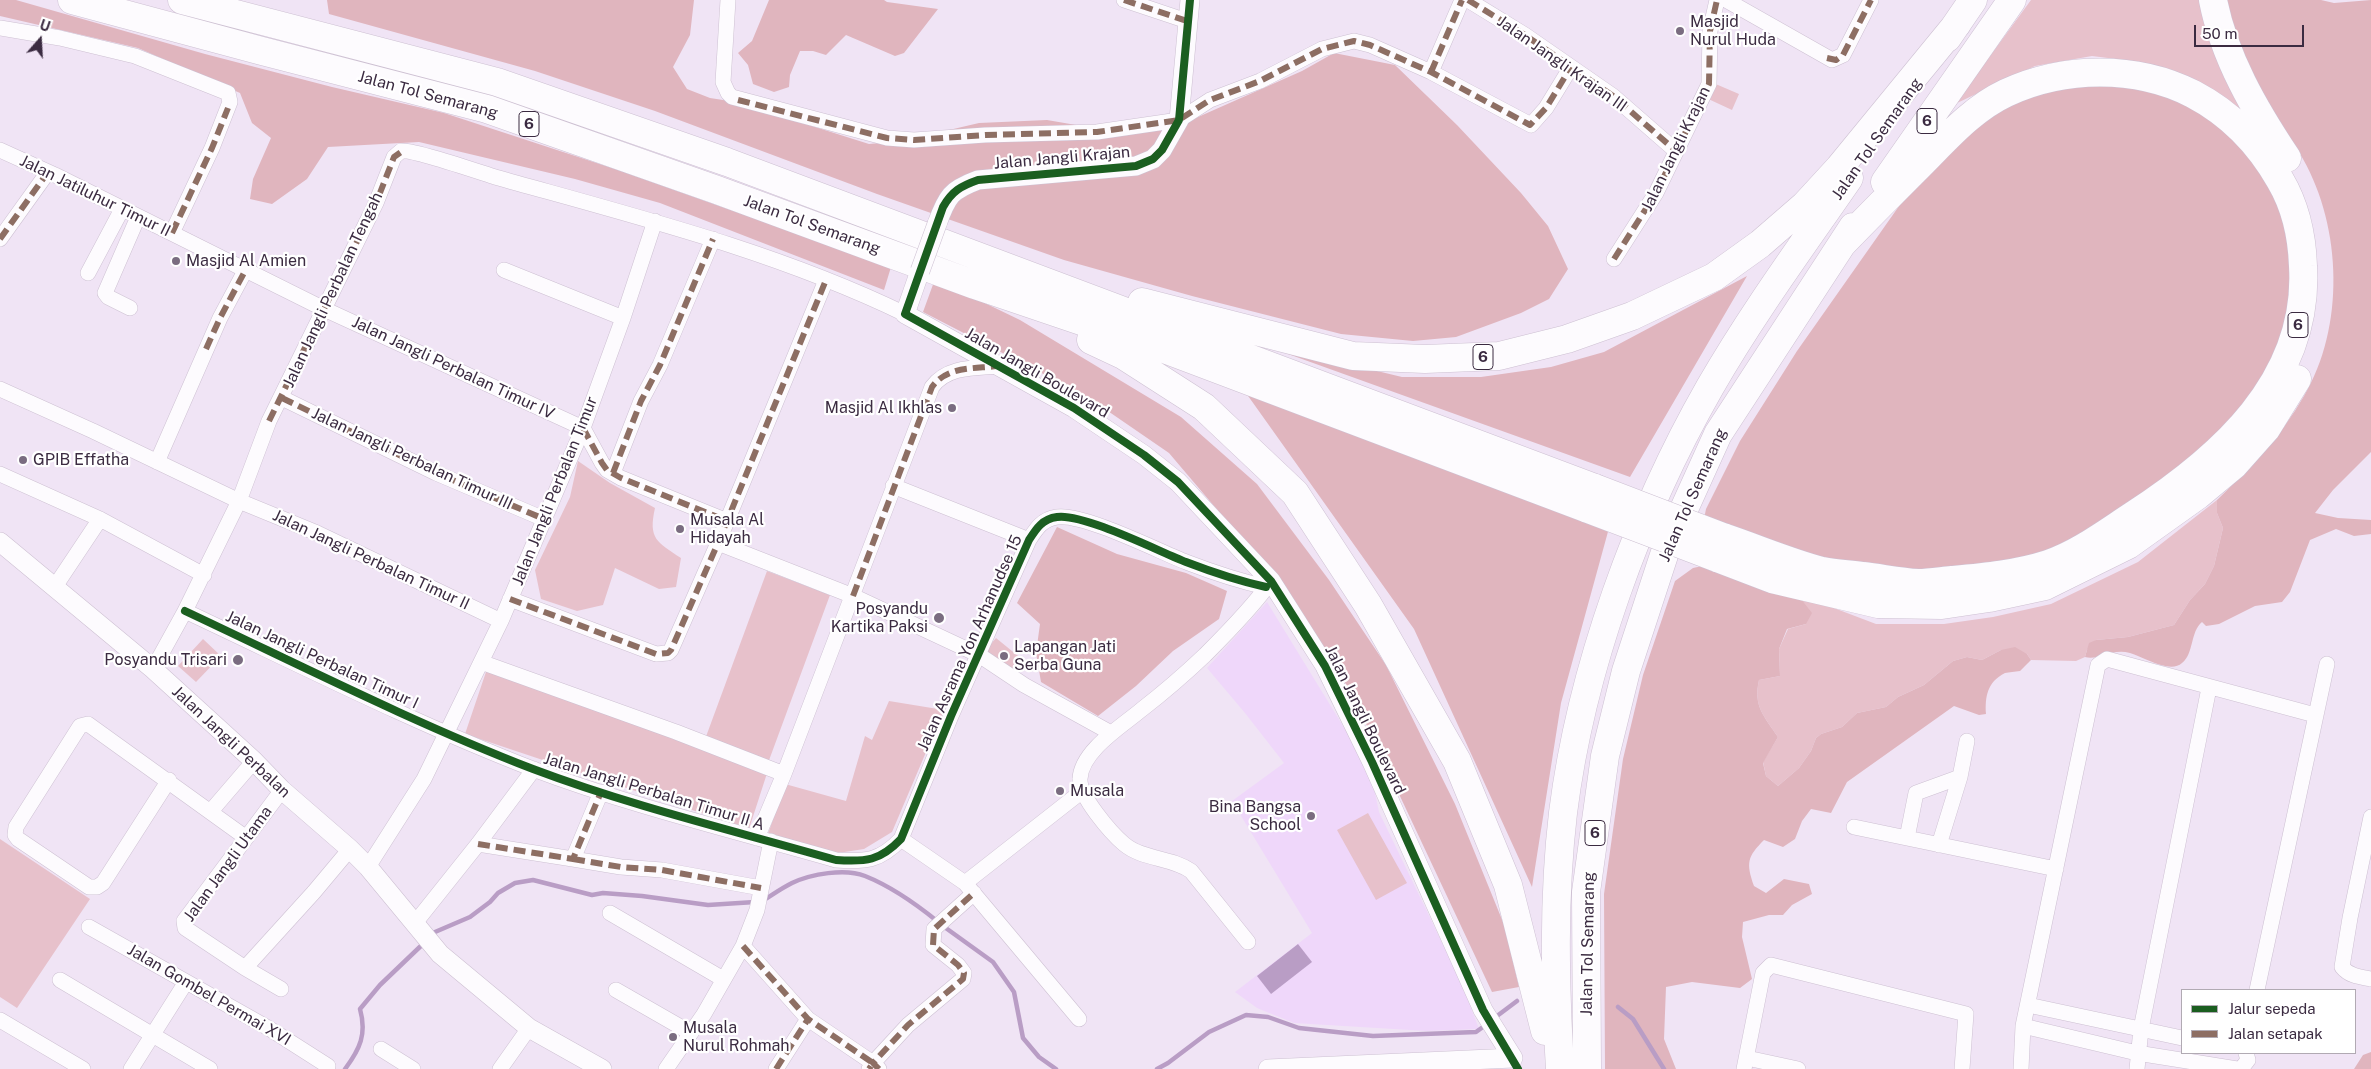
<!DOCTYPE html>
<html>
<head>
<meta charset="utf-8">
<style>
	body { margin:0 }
	#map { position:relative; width:2371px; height:1069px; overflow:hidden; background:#f0e4f5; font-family:"Public Sans",sans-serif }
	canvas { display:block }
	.legend { position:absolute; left:2181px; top:989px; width:175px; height:65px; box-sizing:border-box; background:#fff; border:1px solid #b1aab3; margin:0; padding:6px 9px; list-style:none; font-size:15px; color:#3b2b41 }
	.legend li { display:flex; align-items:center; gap:10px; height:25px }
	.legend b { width:25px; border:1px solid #b1aab3 }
	.north { position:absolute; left:15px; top:15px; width:50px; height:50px; -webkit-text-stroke:4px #fff; paint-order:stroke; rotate:19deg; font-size:14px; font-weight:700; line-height:20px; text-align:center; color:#3b2b41 }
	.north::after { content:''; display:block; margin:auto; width:18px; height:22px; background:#3b2b41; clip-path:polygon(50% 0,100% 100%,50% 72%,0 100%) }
	.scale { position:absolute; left:2194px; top:25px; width:110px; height:22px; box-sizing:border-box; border:2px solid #3b2b41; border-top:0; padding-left:6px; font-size:15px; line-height:18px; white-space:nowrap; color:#3b2b41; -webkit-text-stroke:4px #fff; paint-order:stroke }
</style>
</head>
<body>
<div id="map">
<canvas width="2371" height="1069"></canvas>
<ul class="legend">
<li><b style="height:6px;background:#1b5e20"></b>Jalur sepeda</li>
<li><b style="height:6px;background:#8d6e63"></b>Jalan setapak</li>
</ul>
<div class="north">U</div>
<div class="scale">50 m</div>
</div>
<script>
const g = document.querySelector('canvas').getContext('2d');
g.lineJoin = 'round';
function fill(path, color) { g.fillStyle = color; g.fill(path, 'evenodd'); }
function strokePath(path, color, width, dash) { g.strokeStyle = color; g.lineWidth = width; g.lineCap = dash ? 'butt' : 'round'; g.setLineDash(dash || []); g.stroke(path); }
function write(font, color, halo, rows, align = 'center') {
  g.font = font + ' "Public Sans",sans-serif'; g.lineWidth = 4.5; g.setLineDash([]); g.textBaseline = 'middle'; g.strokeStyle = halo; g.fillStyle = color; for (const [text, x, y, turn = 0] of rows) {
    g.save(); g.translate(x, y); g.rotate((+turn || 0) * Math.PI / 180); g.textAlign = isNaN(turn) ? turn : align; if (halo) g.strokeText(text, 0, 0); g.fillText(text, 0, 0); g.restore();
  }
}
const built = new Path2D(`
	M1267,602L1370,770L1379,812L1462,984L1479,1029L1427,1031L1294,1023L1257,1008L1235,992L1312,933L1232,801L1284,763L1245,713L1207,668Z`);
const green = new Path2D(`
	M2031,0H2204L2261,131L2176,73L2140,62L2092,56L2035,66L1955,104Z
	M1711,82L1739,94L1732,110L1704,97Z
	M578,461L610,483L655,508C648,539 657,542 681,558L676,587L659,589L615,568L603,605L577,611L541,599L535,570L570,497Z
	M2217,500V513L2223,528L2214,566L2205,584L2190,600L2174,625L2128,637L2096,640L2087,650L2085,657L2076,661L2031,660L2027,654L2001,650L1982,660L1967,657L1953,661L1924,685L1898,697L1886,707L1857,713L1842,727L1821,734L1816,738L1811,751L1799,768L1778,786L1766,776L1763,762L1778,737C1764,716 1753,706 1759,680L1780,676L1779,649L1788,629L1806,624L1797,594L1876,624H1944L1993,617L2051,604L2138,562Z
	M767,571L830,595L768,763L770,764L749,829L465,734L487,669L704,742Z
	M996,638L1023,660L1012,673L985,651Z
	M203,639L221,656L196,682L178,666Z
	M889,701L944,710L892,832L864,849L838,853L768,834L785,784L846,801L865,736L872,740Z
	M1368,813L1407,883L1376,900L1337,830Z
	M0,839L90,899L17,1008L0,997Z`);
const forest = new Path2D(`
	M0,0H16L205,54L332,87L444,113L618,170L891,267L884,290L660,203L575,179L419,142L328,147L307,179L272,204L250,199L253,179L271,138L252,123L240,93L138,48L0,16Z
	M327,0H694L690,35L673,67L687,89L710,98L736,102L869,144L902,141L979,123L1047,120L1111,131L1189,121L1302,71L1334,53L1395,65L1457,125L1521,193L1548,226L1568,269L1549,299L1521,313L1456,337L1413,341L1341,334L1192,296L1064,260L877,194L655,111L535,71L329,14Z
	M769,0H884L887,2L938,9L904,53L895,56L846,35L826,55L813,51H800L790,75L789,87L774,92L753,84L748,65L738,53L752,41Z
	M2226,0H2321L2334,3L2371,0V452L2333,490L2315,513L2338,518L2371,520V534L2354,536L2336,529L2310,540L2290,592L2282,602L2255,606L2219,624L2206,626L2202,622C2190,632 2194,654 2182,663C2170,674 2144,657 2130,653C2111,648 2098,661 2085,657L2089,643L2096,640L2128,637L2174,625L2190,600L2205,584L2214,566L2223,528L2217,513V500C2250,468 2281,436 2304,396C2345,327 2342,228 2303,159C2295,144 2283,131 2274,115C2254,79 2234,40 2226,0Z
	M2100,79L2174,93L2237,136L2284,201L2297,282L2267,381L2198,461L2046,556L1920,575L1824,563L1704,519L1706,509L1740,441L1797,351L1923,172L2009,100Z
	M1747,276L1630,477L1252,341L1402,377H1481L1551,367L1604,352Z
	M935,279L1020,320L1181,417L1257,484L1329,580L1386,665L1455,804L1505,927L1519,987L1492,992L1352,694L1298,607L1231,526L1169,453L1086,396L923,312Z
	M1241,386L1609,528L1561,703L1532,887L1414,629Z
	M1057,527L1117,554L1186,573L1227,591L1219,619L1173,651L1136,686L1098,716L1041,682L1036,653L1040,624L1017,603Z
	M1707,565L1797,594L1812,613L1806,624L1787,629L1779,649L1780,676L1759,680C1753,706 1764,716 1778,737L1763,763L1766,776L1778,786L1799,768L1811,751L1816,738L1821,734L1842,727L1857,713L1886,707L1898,697L1924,685L1953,661L1967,657L1982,660L2001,650L2015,647L2027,654L2031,660L2020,671C2015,672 2009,672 2005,673C1987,682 1985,697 1986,714L1979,715L1954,706L1847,782L1831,813L1811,809L1802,821L1795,839L1783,847L1764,840C1747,857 1746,863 1754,886L1766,893L1784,879L1809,884L1812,894L1792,905L1783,915H1769L1743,922L1742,937L1752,979L1740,988L1692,982L1666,987L1664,1039L1676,1069H1605L1604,894L1623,759L1643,675L1675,581L1693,568Z
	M2371,1052V1069H2354L2363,1055Z`);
const water = new Path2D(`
	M1298,944L1312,962L1271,994L1257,976Z`);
const stream = new Path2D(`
	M762,901C772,895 782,888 792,883C811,874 845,868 865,876C890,886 916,904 937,921
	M943,926L993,962L1014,992L1023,1038L1039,1057L1056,1069
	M430,936L435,932L470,917L490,902L498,893L515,883L533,880L592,895L603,893L642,896L708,905L755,902
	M1618,1007L1633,1019L1664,1069
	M1493,1019L1517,1001
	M345,1069C360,1049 367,1034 360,1009L380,985L425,942
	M1157,1069L1168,1063L1209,1032L1246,1015L1268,1017L1299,1028L1373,1036L1476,1032L1487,1024`);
const minor = new Path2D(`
	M728,0L723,82L728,93L732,97L887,138L914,140L985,135L1097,132L1179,120L1210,100L1260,81L1322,49L1354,41L1370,45L1431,72L1531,125L1546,108L1571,67
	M1124,0L1187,21
	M1468,0L1525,35L1613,96L1676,151
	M1726,0L1832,60L1843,55L1871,0
	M0,28L60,38L135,56L228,93L230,102L212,148L172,233
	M1431,72L1462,0
	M0,150L55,175L324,309L583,428
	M0,239L48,172
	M1614,259L1656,193L1709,84L1710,31L1717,0
	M504,270L623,318
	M88,273L122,209
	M130,308L108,297L105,293L138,217
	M0,389L93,431L239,501L317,533L501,621
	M282,398L436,473L544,519
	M583,428L602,463L607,470L621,478L727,521
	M157,462L220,318L245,271
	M613,473L641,401L660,365L713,239
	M0,474L100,519L204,575
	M893,486L1029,540
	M718,543L853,596L979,655L1024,685L1111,733
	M54,588L100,519
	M510,599L656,654L668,653L671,650L718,543L826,280
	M185,611C300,665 414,723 533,769C631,806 735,831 836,860C866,862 880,861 901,839L951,716L1029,540C1036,529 1042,519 1057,517C1083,513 1158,551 1186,562C1212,572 1239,581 1266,587
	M481,662L676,732L784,774
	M153,669L185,611L239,501L269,421L376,203L394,157L401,151C412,149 479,172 495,177C634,216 775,251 905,314
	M169,780L103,883L97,887H89L18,839L15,835L16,827L80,726L88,724L245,837
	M282,790L184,921L185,928L245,968L314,892L350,849
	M211,811L254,761
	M2371,817L2350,918L2342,967C2349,976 2360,977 2371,979
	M1854,827L2056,869
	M757,838L784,774L932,387C947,366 975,368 999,366
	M1907,838L1916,793L1960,777
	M901,839L965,883L1079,1019
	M478,844L573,859L601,792
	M1939,845L1960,777L1967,741
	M573,859L621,867L662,870L761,888
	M368,867L424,779L501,621L583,428L623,318L655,221
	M965,883L1081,792
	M610,913L723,979
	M415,923L478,844L534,769
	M89,927L270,1029L328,1066
	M1248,942L1191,871C1171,857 1143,860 1124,844C1111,833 1079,796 1080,779C1081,751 1122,726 1141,710C1163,693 1185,674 1205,655C1224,636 1256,603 1271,581
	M743,946L808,1019L873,1063L869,1069
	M245,968L281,989
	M60,980L210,1069
	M616,990L691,1033
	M2257,990L2327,664
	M2028,1005L2182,1038
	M0,1020L83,1069
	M2023,1026L2137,1053L2237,1069
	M381,1049L413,1069
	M1747,1058L1798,1069
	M131,1069L186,982
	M500,1069L529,1028
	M666,1069L704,1014L743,946L757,910L771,841
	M776,1069L808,1019
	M879,1069L873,1063L908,1025L963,979L964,973L958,965L933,945L934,929L974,893
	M1744,1069L1763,973L1771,965L1966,1014L1962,1069
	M2021,1069L2023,1026L2098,665L2107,659L2315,715
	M2137,1069L2141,1029L2209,688
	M2241,1069L2248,1060L2246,1053`);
const tertiary = new Path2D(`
	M937,224C947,196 951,190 978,180L1136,166L1153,159L1162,150L1179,120L1190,0
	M920,271L905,314L1074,408L1144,455L1178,482L1271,581L1325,666L1372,762L1483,1010L1513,1058L1268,1069
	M0,542L153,669L254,761L282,790L350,849L368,867L440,954L529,1028L602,1069`);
const motorway = new Path2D(`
	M72,0L262,51L487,109L717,190L975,285L1164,349L1588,509
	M182,0L497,82L727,162L1595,488
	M2213,0C2224,57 2255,110 2287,158
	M1947,38L1973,0
	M1885,182L2012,0
	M1142,302L1353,356L1425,359L1499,356L1567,339L1632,316L1714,277L1760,244L1805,205L1839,168L1957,24
	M1091,340L1123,355L1204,407L1295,493L1368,605L1457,761L1508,885L1545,1031
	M1723,537C1756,548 1788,562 1822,571C1835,574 1849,574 1863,576C1881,578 1900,582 1918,583C1929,583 1941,581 1952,580C1984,577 2017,574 2048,564C2078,554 2106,533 2132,516C2220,459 2310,381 2303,266C2302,235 2296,207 2280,180C2259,143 2231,114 2193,94C2136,65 2064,66 2006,93C1972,109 1947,138 1921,164C1895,190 1869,216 1843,243
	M1717,558L1772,579L1878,604L1942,605L1989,598L2045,586L2128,545L2198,495L2234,465L2266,429L2297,379
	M1560,1069C1555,984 1553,898 1563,813C1581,669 1638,513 1710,387C1752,314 1802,246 1849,178
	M1587,1069L1586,892L1605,756L1626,671L1666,549L1718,434L1853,227`);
const tertiaryBridge = new Path2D(`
	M920,271L937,224`);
const motorwayBridge = new Path2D(`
	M1595,488L1723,537
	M1588,509L1717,558`);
const quiet = new Path2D(`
	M1124,0L1187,21
	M1468,0L1525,35L1613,96L1676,151
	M1827,58L1836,60L1843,55L1871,0
	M1431,72L1462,0
	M738,100L887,138L914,140L985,135L1097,132L1179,120L1210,100L1260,81L1322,49L1354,41L1370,45L1431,72L1530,125L1546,108L1571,67
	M172,233L212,148L228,108
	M0,239L48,172
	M1614,259L1656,193L1709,84L1710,31L1717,0
	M206,349L220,318L245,271
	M282,398L436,473L544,519
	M269,421L376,203L394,157L404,150
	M583,428L602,463L607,470L621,478L727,521
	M613,473L641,401L660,365L713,239
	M853,596L932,387C947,366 973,369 997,366
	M510,599L656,654L668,653L671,650L718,543L826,280
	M478,844L573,859L601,792
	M573,859L621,867L662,870L761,888
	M743,946L808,1019L873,1063L869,1069
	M776,1069L808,1019
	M879,1069L873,1063L908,1025L963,979L964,973L958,965L933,945L934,929L974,893`);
const cycleway = new Path2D(`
	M1190,0L1179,120L1162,150L1153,159L1136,166L978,180C961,186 952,191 943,207L905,314L1074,408L1144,455L1178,482L1271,581L1325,666L1372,762L1483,1010L1518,1069
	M185,611C300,665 414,723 533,769C631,806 735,831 836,860C866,862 880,861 901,839L951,716L1029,540C1036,529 1042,519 1057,517C1083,513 1158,551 1186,562C1212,572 1239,581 1266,587`);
const markers = [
	[1680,31,5,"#7a6c80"],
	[176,261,5,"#7a6c80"],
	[952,408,5,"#7a6c80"],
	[23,460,5,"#7a6c80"],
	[680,529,5,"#7a6c80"],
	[939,618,6,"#7a6c80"],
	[1004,656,5,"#7a6c80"],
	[238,660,6,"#7a6c80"],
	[1060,791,5,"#7a6c80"],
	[1311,816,5,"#7a6c80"],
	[673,1037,5,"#7a6c80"]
];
const shields = [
	[1927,121,20],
	[529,124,20],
	[2298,325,20],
	[1483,357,20],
	[1595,833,20]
];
const shieldNames = [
	["6",1927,121],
	["6",529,124],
	["6",2298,325],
	["6",1483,357],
	["6",1595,833]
];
const poiNames = [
	["Masjid",1690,22],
	["Nurul Huda",1690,40],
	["Masjid Al Amien",186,261],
	["Masjid Al Ikhlas",942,408,"right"],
	["GPIB Effatha",33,460],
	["Musala Al",690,520],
	["Hidayah",690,538],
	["Posyandu",928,609,"right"],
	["Kartika Paksi",928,627,"right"],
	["Lapangan Jati",1014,647],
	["Serba Guna",1014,665],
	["Posyandu Trisari",227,660,"right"],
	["Musala",1070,791],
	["Bina Bangsa",1301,807,"right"],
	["School",1301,825,"right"],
	["Musala",683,1028],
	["Nurul Rohmah",683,1046]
];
const streetNames = [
	["Jalan Jangli Krajan III",1562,64,35],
	["Jalan Tol Semarang",428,95,15],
	["Jalan Tol Semarang",1877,139,-55],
	["Jalan Jangli Krajan",1676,149,-64],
	["Jalan Jangli Krajan",1062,158,-5],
	["Jalan Jatiluhur Timur II",95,196,26],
	["Jalan Tol Semarang",812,225,20],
	["Jalan Jangli Perbalan Tengah",333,290,-65],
	["Jalan Jangli Perbalan Timur IV",453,368,25],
	["Jalan Jangli Boulevard",1037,373,30],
	["Jalan Jangli Perbalan Timur III",412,459,25],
	["Jalan Jangli Perbalan Timur",555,491,-68],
	["Jalan Tol Semarang",1693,495,-66],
	["Jalan Jangli Perbalan Timur II",371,560,25],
	["Jalan Asrama Yon Arhanudse 15",970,643,-66],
	["Jalan Jangli Perbalan Timur I",322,660,25],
	["Jalan Jangli Boulevard",1365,720,64],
	["Jalan Jangli Perbalan",231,742,43],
	["Jalan Jangli Perbalan Timur II A",654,792,17],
	["Jalan Jangli Utama",228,864,-54],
	["Jalan Tol Semarang",1588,944,-89],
	["Jalan Gombel Permai XVI",209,995,30]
];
fill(built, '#efd7fa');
fill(green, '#e7c1cb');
fill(forest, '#e0b5be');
fill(water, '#b99dc5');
strokePath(stream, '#b99dc5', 4.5);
strokePath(minor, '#cdc0d2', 16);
strokePath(tertiary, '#cdc0d2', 20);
strokePath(motorway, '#cdc0d2', 29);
strokePath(minor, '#fdfbfe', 15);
strokePath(tertiary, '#fdfbfe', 19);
strokePath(motorway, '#fdfbfe', 28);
strokePath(tertiaryBridge, '#cdc0d2', 20, []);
strokePath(motorwayBridge, '#cdc0d2', 29, []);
strokePath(tertiaryBridge, '#fdfbfe', 19);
strokePath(motorwayBridge, '#fdfbfe', 28);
strokePath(quiet, '#8d6e63', 6, [12, 6]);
strokePath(cycleway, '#1b5e20', 8);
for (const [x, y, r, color] of markers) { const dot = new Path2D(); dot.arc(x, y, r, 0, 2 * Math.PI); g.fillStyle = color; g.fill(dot); strokePath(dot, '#fff', 2); }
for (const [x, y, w] of shields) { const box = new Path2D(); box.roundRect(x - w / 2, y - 12.5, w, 25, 4); g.fillStyle = '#fff'; g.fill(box); strokePath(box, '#3b2b41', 1); }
write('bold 15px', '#3b2b41', null, shieldNames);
write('16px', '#3b2b41', '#fff', poiNames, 'left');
write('16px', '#3b2b41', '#fff', streetNames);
</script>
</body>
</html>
